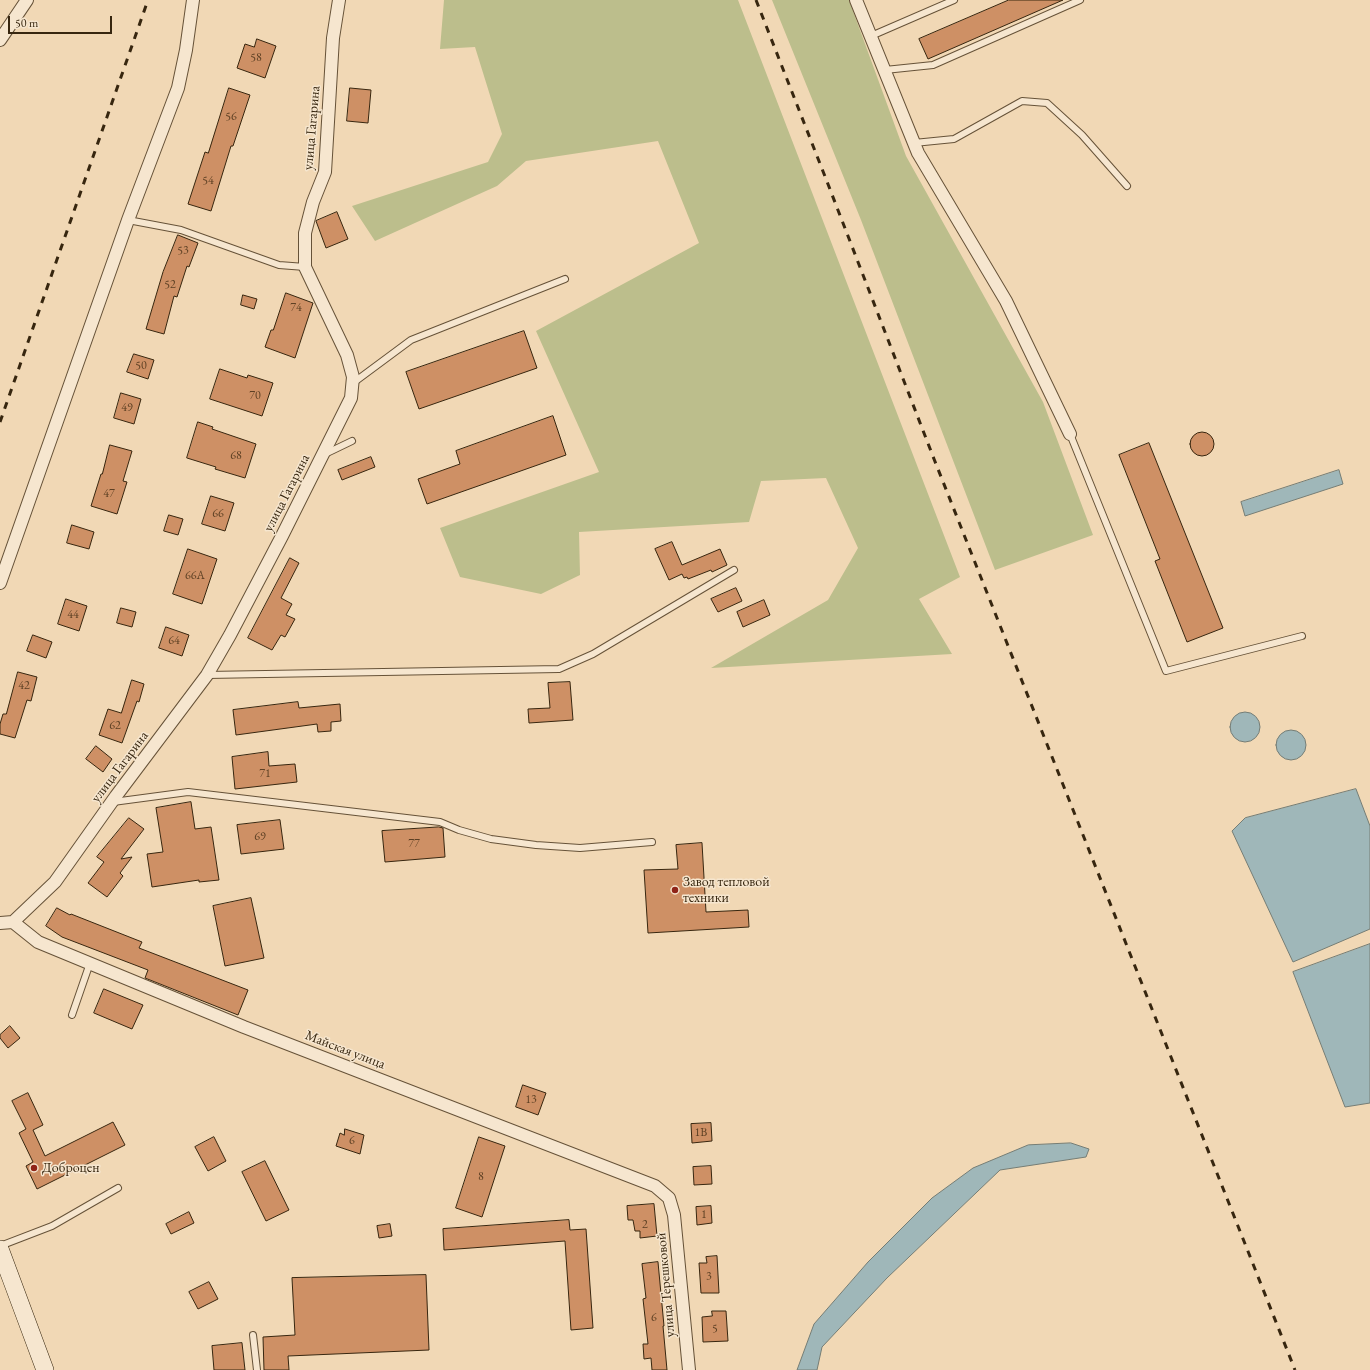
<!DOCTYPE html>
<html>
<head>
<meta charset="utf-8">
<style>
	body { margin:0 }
	#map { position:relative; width:1370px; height:1370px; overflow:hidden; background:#f1d8b5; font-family:"EB Garamond",serif }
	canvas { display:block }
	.scale { position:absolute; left:8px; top:16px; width:104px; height:18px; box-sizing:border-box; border:2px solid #37260f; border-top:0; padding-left:5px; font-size:12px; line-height:14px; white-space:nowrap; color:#37260f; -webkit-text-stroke:3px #f6e6cf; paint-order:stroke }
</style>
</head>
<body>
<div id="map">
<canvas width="1370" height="1370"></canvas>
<div class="scale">50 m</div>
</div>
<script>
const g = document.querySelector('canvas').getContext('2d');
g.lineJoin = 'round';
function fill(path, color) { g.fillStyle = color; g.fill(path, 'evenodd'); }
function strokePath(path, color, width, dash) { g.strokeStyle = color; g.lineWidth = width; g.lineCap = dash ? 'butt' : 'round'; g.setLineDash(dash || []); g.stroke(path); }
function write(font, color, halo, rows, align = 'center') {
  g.font = font + ' "EB Garamond",serif'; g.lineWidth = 3; g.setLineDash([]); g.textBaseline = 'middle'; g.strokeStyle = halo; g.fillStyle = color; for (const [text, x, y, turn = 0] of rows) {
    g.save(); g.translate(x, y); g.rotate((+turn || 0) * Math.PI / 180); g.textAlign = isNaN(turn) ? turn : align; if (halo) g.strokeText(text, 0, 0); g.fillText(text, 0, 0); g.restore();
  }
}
const green = new Path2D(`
	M444,0H738L960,577L919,599L952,654L711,668L828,600L858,548L826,478L761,481L749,522L579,532L580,575L541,594L460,577L440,528L599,472L536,331L699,243L658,141L526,161L497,186L375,241L352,206L488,162L502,134L475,47L440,49Z
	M772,0H849L906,156L1043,402L1093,535L995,570L861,220Z`);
const water = new Path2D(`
	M1339,470L1343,484L1245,516L1241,502Z
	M1230 727a15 15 0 1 1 30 0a15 15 0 1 1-30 0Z
	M1276 745a15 15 0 1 1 30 0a15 15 0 1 1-30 0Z
	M1356,789L1370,826V929L1293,962L1232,831L1245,818Z
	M1370,944V1103L1345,1107L1293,972Z
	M1071,1143L1089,1149L1086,1157L1000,1170L887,1278L822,1347L817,1370H797L814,1324L868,1262L932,1198L973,1168L1028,1145Z`);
const building = new Path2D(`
	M1009,0H1063L928,59L919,39Z
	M257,39L276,46L265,78L237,68L245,44L254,47Z
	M229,88L250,95L233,146H231L211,211L188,204L205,152L208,153Z
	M350,88L371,90L368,123L347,121Z
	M337,212L348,239L326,248L316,221Z
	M178,235L198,243L189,267L187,266L177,297L174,296L164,334L146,329L163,272Z
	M286,293L313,303L295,358L265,347L271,330H273Z
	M243,295L257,299L254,309L241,305Z
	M524,331L537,368L419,409L406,372Z
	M134,354L154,360L148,379L127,372Z
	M220,369L247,378L248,375L273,383L262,416L210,399Z
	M121,393L141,399L134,424L114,418Z
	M553,416L566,455L427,504L418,479L460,464L456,451Z
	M198,422L213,427L212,429L256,444L245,478L215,469L216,467L187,458Z
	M1190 444a12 12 0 1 1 24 0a12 12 0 1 1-24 0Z
	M1149,443L1223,628L1187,642L1155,561L1160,559L1119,455Z
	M110,445L132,451L123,481L127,482L117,514L91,506L101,474H102Z
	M371,457L375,467L342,480L338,470Z
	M211,496L234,503L225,531L202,524Z
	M169,515L183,519L178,535L164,531Z
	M72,525L94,532L89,549L67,543Z
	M672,542L682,565L720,549L727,565L712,572L711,570L688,579L687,577L684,578L682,574L669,580L655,549Z
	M188,549L217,559L202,604L173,594Z
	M290,558L299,563L281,598L292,604L286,615L295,619L285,637L281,635L272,650L248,638Z
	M736,588L742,601L718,612L711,599Z
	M66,599L87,606L79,631L58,624Z
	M764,600L770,615L743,627L737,612Z
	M121,608L136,612L132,627L117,623Z
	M166,627L189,635L182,656L159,648Z
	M33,635L52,642L46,658L27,651Z
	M18,672L37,677L31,701L27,700L15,738L0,734V724L3,714H6Z
	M132,680L144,684L139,702L137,701L122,743L99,735L108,709L121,713Z
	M570,682L573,720L529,723L528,709L550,708L548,683Z
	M298,702L299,708L340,704L341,721L331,722V731L318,732L317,724L236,735L233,710Z
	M96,746L112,759L103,772L86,759Z
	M268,752L269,766L295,764L297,782L235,789L232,757Z
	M191,802L195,829L211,827L219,880L199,882V880L152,887L147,854L163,852L156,808Z
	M129,818L144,829L121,859L132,857L120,873L123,876L107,897L88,883L104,862L97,857Z
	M280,820L284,849L241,854L237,825Z
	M439,827L443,828L445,857L385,862L382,831Z
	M702,843L706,912L748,910L749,927L648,933L644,870L678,869L676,845Z
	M251,898L264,958L225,966L213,906Z
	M57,908L70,915L71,914L142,942L139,948L248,990L238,1015L145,978L148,970L62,937L46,926Z
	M104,989L143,1005L132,1029L94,1013Z
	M10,1026L20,1038L8,1048L0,1038V1035Z
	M523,1085L546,1093L538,1115L516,1107Z
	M28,1093L43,1125L33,1130L45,1156L113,1122L125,1145L37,1189L26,1166L33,1162L19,1133L26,1129L12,1101Z
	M711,1123L712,1141L692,1143L691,1124Z
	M345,1129L364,1135L360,1154L336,1146L340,1133L344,1135Z
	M214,1137L226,1161L208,1171L195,1147Z
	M479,1137L505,1146L482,1217L456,1208Z
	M265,1161L289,1210L266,1221L242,1172Z
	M711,1166L712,1184L694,1185L693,1167Z
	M654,1204L657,1236L640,1238V1231H635L633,1220H628L627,1206Z
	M711,1206L712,1223L697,1225L696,1207Z
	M189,1212L194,1223L171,1234L166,1224Z
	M569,1220L570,1230L586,1229L593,1328L571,1330L565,1241L444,1250L443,1229Z
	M390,1224L392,1236L379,1238L377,1226Z
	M717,1256L719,1293H701L699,1263H707L706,1257Z
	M658,1262L664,1326H663L667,1370H652L651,1358L644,1359L643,1344H648L643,1299L646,1298L642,1264Z
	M426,1275L429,1350L288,1356L289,1370H264L263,1337L295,1335L292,1278Z
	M209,1282L218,1299L198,1309L189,1292Z
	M712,1311H726L728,1341L703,1342L702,1317L712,1316Z
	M242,1343L245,1370H214L212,1346Z`);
const lane = new Path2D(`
	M871,36L954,0
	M885,70L933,65L1080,0
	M914,143L954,139L1022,101L1047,103L1082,135L1127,186
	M128,220L181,230L279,265L305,267
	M353,383L411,340L565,279
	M1070,434L1166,671L1302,636
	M325,454L352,441
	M207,675L559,669L593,654L734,570
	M113,802L188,792L440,822L459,830L491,839L536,845L580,848L652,842
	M72,1015L90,963
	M0,1246L52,1226L118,1188
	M253,1335L257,1370`);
const street = new Path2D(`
	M856,0L918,153L1006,301L1070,434
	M0,40L27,0
	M0,583L128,220L178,88L186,50L193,0
	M13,922L38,942L244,1027L655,1186L669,1198L674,1215L689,1370
	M0,923L13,922L55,882L116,796L207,675L230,635L282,536L351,398L353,377L347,355L305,267V233L313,202L325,172L333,38L339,0`);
const secondary = new Path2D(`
	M0,1249L45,1370`);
const rail = new Path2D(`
	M756,0L826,179L934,459L1295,1370
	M0,422L148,0`);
const markers = [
	[675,890,4,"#8f2418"],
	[34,1168,4,"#8f2418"]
];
const numberNames = [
	["58",256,58],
	["56",231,117],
	["54",208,181],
	["53",183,251],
	["52",170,285],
	["74",296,308],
	["50",141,366],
	["70",255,396],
	["49",127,408],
	["68",236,456],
	["47",109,494],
	["66",218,514],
	["66А",195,576],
	["44",73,615],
	["64",174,641],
	["42",24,686],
	["62",115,726],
	["71",265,774],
	["69",260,837],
	["77",414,844],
	["13",531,1100],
	["1В",701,1133],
	["6",352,1141],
	["8",481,1177],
	["1",704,1215],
	["2",645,1225],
	["3",709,1277],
	["6",654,1318],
	["5",715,1329]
];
const streetNames = [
	["улица Гагарина",312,128,-85],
	["улица Гагарина",287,493,-63],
	["улица Гагарина",120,767,-53],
	["Майская улица",345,1050,21],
	["улица Терешковой",666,1285,-95]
];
const poiNames = [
	["Завод тепловой",683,882],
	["техники",683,898],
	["Доброцен",42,1168]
];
fill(green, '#bcbe8c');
fill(water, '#9fb7b9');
strokePath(water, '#757d75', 1);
fill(building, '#ce9065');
strokePath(building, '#37260f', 1);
strokePath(lane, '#665238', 8);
strokePath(street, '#665238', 14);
strokePath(secondary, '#37260f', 18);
strokePath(lane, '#f6e6cf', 6);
strokePath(street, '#f6e6cf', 12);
strokePath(secondary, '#f6e6cf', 17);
strokePath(rail, '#37260f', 3, [7, 7]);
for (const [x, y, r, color] of markers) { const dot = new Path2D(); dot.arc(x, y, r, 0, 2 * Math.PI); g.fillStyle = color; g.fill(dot); strokePath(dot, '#f6e6cf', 1.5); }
write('12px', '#5d4024', null, numberNames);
write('14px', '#37260f', '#f6e6cf', streetNames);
write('14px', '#37260f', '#f6e6cf', poiNames, 'left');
</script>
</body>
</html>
